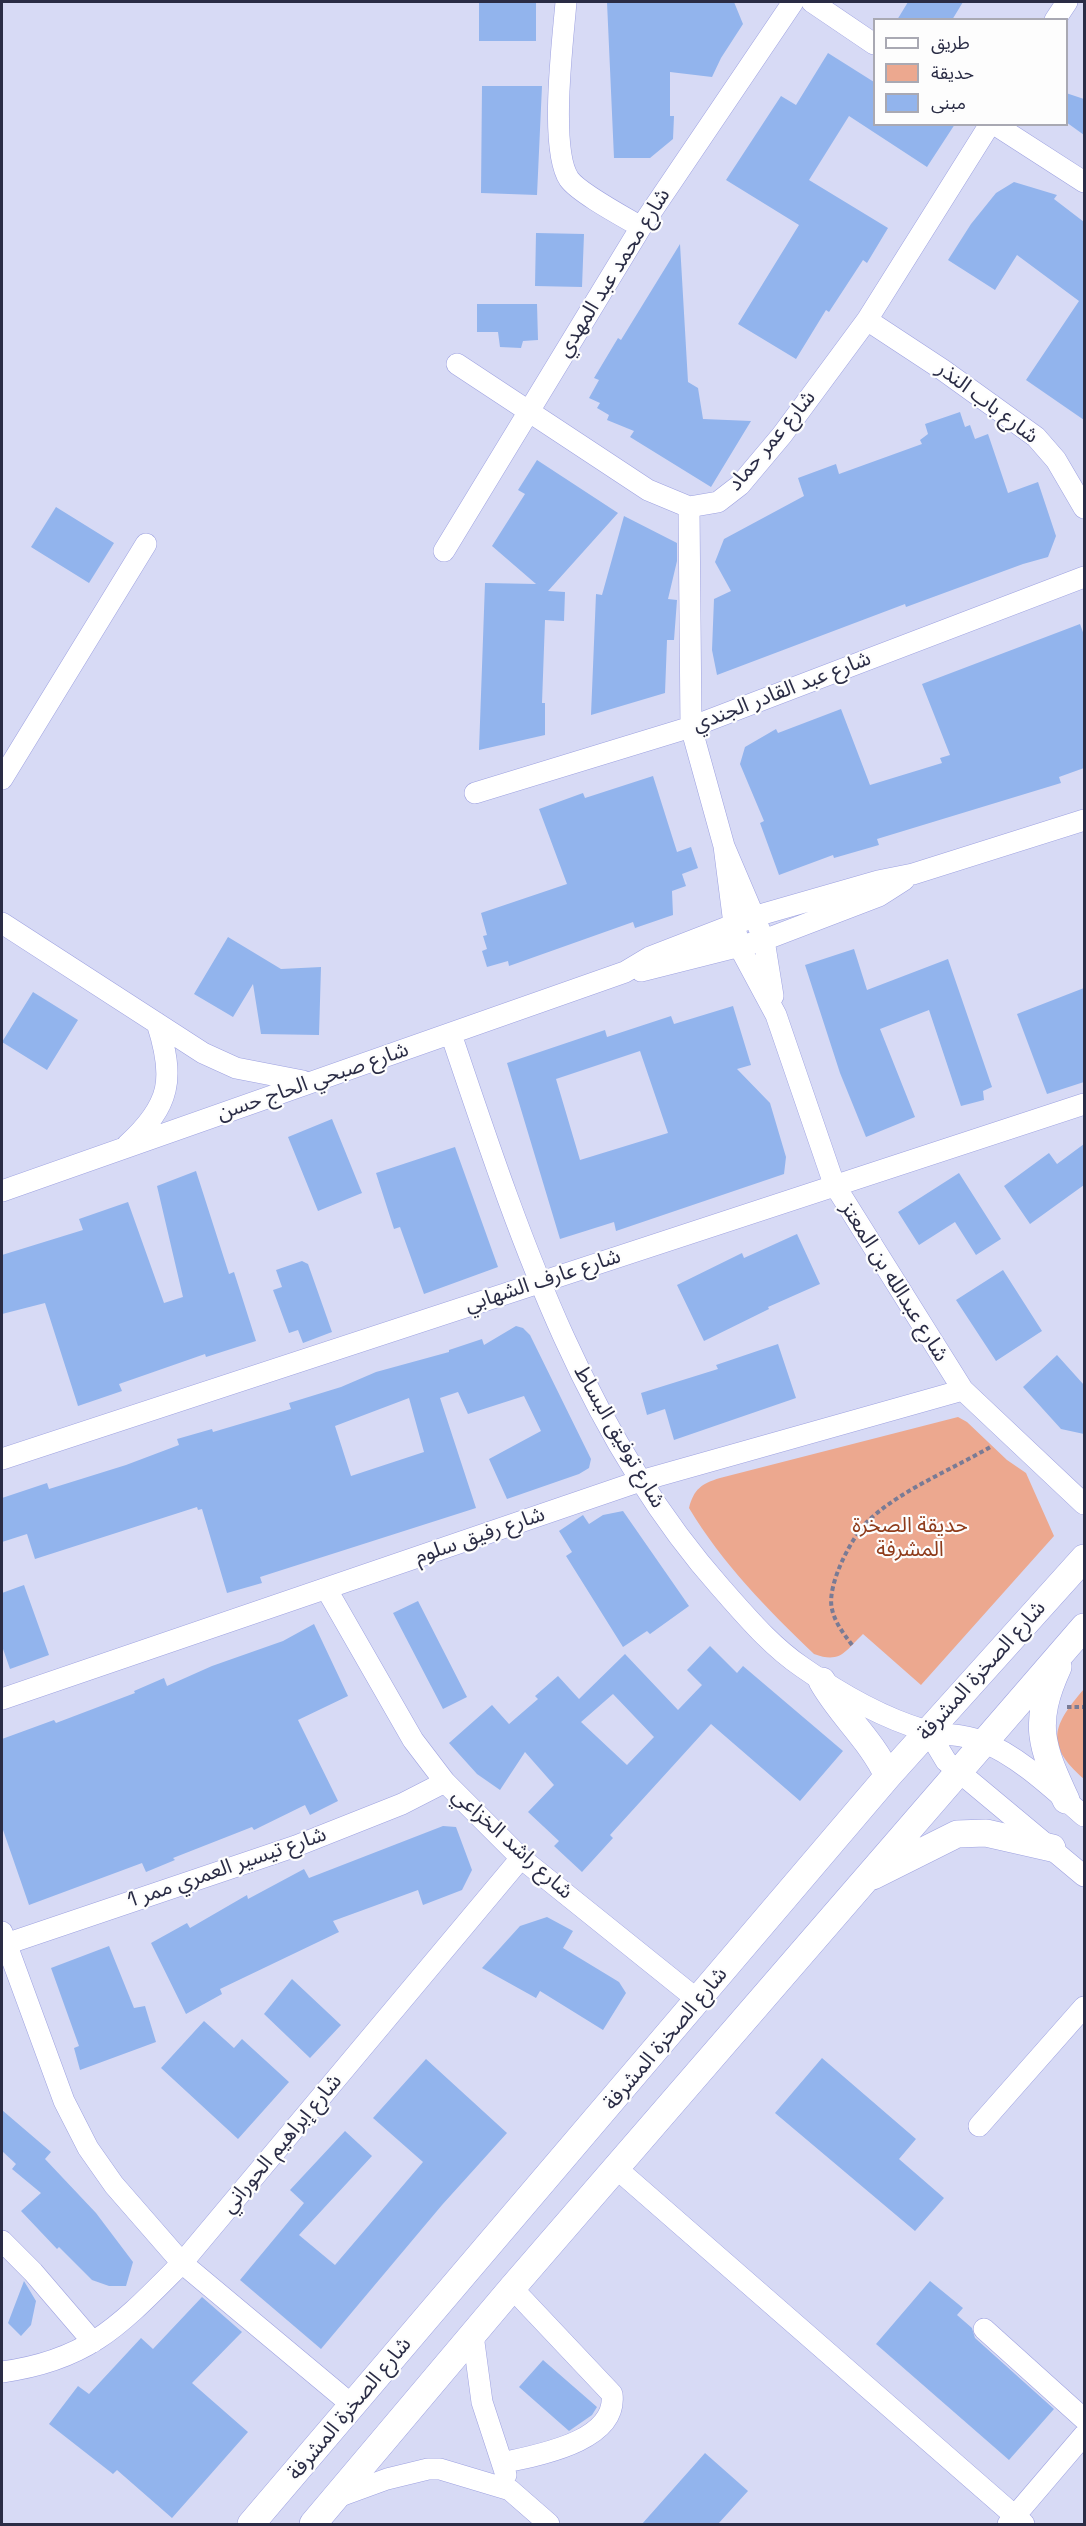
<!DOCTYPE html>
<html>
<head>
<meta charset="utf-8">
<style>
	body { margin:0 }
	#map { position:relative; width:1086px; height:2526px; overflow:hidden; background:#d7daf5; font-family:"Space Grotesk","Noto Sans Arabic",sans-serif }
	canvas { display:block }
	.frame { position:absolute; inset:0; border:3px solid #2a2c45; pointer-events:none }
	.legend { position:absolute; left:873px; top:18px; width:195px; height:108px; box-sizing:border-box; background:#fdfdfd; border:2px solid #a9a9b3; margin:0; padding:8px 10px; list-style:none; font-size:18px; color:#2a2c45 }
	.legend li { display:flex; align-items:center; gap:12px; height:30px }
	.legend b { width:30px; border:2px solid #a9a9b3 }
</style>
</head>
<body>
<div id="map">
<canvas width="1086" height="2526"></canvas>
<div class="frame"></div>
<ul class="legend">
<li><b style="height:8px;background:#fff"></b>طريق</li>
<li><b style="height:16px;background:#eca88f"></b>حديقة</li>
<li><b style="height:16px;background:#92b4ed"></b>مبنى</li>
</ul>
</div>
<script>
const g = document.querySelector('canvas').getContext('2d');
g.lineJoin = 'round';
function fill(path, color) { g.fillStyle = color; g.fill(path, 'evenodd'); }
function strokePath(path, color, width, dash) { g.strokeStyle = color; g.lineWidth = width; g.lineCap = dash ? 'butt' : 'round'; g.setLineDash(dash || []); g.stroke(path); }
function write(font, color, halo, rows, align = 'center') {
  g.font = font + ' "Space Grotesk","Noto Sans Arabic",sans-serif'; g.lineWidth = 4.5; g.setLineDash([]); g.textBaseline = 'middle'; g.strokeStyle = halo; g.fillStyle = color; for (const [text, x, y, turn = 0] of rows) {
    g.save(); g.translate(x, y); g.rotate((+turn || 0) * Math.PI / 180); g.textAlign = isNaN(turn) ? turn : align; if (halo) g.strokeText(text, 0, 0); g.fillText(text, 0, 0); g.restore();
  }
}
const green = new Path2D(`
	M958,1417L967,1422L1007,1460L1026,1473L1054,1536L921,1685L863,1634C845,1651 841,1664 814,1654C767,1609 722,1563 689,1508C694,1489 701,1484 720,1478Z
	M1084,1689V1779C1044,1744 1053,1725 1084,1689Z`);
const building = new Path2D(`
	M479,2H536V41H479Z
	M607,2H734L743,24L721,58L712,77L670,72V116H674L673,139L650,158H614Z
	M908,2H963L952,20H897Z
	M828,53L874,82V124H955L927,167L849,116L809,180L888,228L867,263L863,260L829,312L826,310L796,359L738,324L799,225L726,180L781,96L796,105Z
	M482,86H542L537,195L481,193Z
	M1066,93L1084,99V135L1066,122Z
	M1014,182L1057,195L1054,199L1084,222V420L1026,380L1079,301L1017,255L995,290L948,260L971,224L996,193Z
	M536,233L584,234L582,287L535,286Z
	M680,244L688,382L698,388L703,419L751,421L711,487L630,437L634,431L607,420L609,415L597,408L600,403L589,398L599,380L594,378L618,338L621,340Z
	M477,304H537L538,340L523,341L521,348L500,347L498,332H477Z
	M960,412L965,427L970,425L975,439L988,434L1008,493L1038,482L1056,536L1048,557L1023,564L906,607L905,604L717,675L712,650L714,599L731,591L715,562L724,539L804,496L798,478L836,464L839,474L922,444L920,440L928,434L925,424Z
	M537,460L618,513L548,591L565,592L564,621L545,620L542,703H545V735L479,750L485,583L536,584L492,546L525,494L518,490Z
	M56,507L114,543L89,583L31,547Z
	M624,516L677,543V561L668,599L677,600L674,640H667L665,693L591,715L596,594L602,595Z
	M1080,624L1084,635V768L1059,777L1061,783L877,839L879,845L834,858L833,855L779,875L760,823L764,821L740,764L745,747L776,729L778,733L841,709L870,785L942,763L940,758L950,755L922,684Z
	M653,776L677,852L691,847L698,868L682,874L686,886L672,891L673,915L635,928L633,922L509,966L508,961L487,967L482,951L487,949L483,936L487,935L481,913L567,884L539,809L583,793L585,798Z
	M228,937L281,969L321,967L319,1035L261,1034L253,984L233,1017L194,994Z
	M854,949L867,990L948,959L992,1087L983,1091L984,1100L961,1106L929,1010L880,1029L915,1117L866,1137L840,1073L805,965Z
	M1084,988V1082L1047,1094L1017,1014Z
	M33,992L78,1020L47,1070L2,1042Z
	M733,1006L751,1065L737,1069L770,1103L786,1157L784,1174L616,1231L614,1222L560,1239L507,1063L605,1030L607,1037L671,1016L674,1024ZM640,1051L668,1133L580,1160L556,1079Z
	M332,1119L362,1193L318,1211L288,1137Z
	M1084,1144V1185L1030,1224L1004,1186L1049,1153L1057,1164Z
	M455,1147L498,1267L424,1294L400,1227L394,1229L376,1173Z
	M196,1171L229,1274L234,1272L256,1341L206,1357L205,1354L119,1384L122,1391L78,1406L45,1303L2,1314V1255L83,1230L79,1219L128,1202L164,1303L183,1297L157,1186Z
	M959,1173L1001,1239L976,1255L955,1222L919,1245L898,1212Z
	M797,1234L820,1284L768,1307L769,1309L704,1341L677,1285L742,1253L744,1258Z
	M302,1261L308,1264L332,1332L303,1343L298,1330L289,1333L273,1290L282,1287L276,1270Z
	M1003,1270L1042,1331L996,1361L956,1300Z
	M516,1326L523,1328L530,1335L591,1459L589,1468L579,1474L507,1499L489,1459L541,1431L524,1396L468,1414L458,1392L440,1398L476,1508L260,1577L262,1583L227,1593L202,1509L198,1510L197,1507L35,1559L27,1534L2,1542V1498L47,1483L49,1489L126,1465L179,1445L177,1439L212,1429L213,1432L291,1409L289,1403L341,1387L376,1372L449,1352V1350L482,1339L484,1345ZM409,1398L424,1452L351,1476L335,1426Z
	M778,1344L796,1398L674,1440L665,1409L647,1415L641,1393L718,1369L716,1365Z
	M1057,1355L1084,1385V1434L1061,1429L1023,1387Z
	M623,1511L689,1606L650,1634L647,1631L623,1647L566,1556L572,1552L559,1531L583,1515L589,1524L603,1515Z
	M24,1585L49,1655L10,1669L2,1646V1593Z
	M418,1601L467,1697L443,1709L393,1613Z
	M314,1624L348,1696L298,1720L338,1801L310,1815L305,1805L254,1830L252,1827L173,1858L175,1860L146,1872L142,1863L29,1905L2,1827V1739L54,1720L56,1723L135,1693L134,1691L164,1678L167,1686L212,1666L283,1641Z
	M710,1646L737,1673L743,1666L843,1751L800,1801L711,1724L610,1835L613,1838L582,1872L554,1846L559,1841L528,1812L554,1785L525,1752L500,1790L477,1774L449,1743L492,1705L509,1724L538,1699L535,1696L558,1676L579,1699L625,1654L678,1710L702,1685L687,1670ZM613,1694L654,1737L627,1765L581,1722Z
	M443,1826L456,1827L472,1870L462,1890L423,1905L418,1890L333,1921L339,1932L220,1989L222,1994L186,2014L151,1943L187,1923L190,1928L247,1895L248,1899L304,1869L309,1878Z
	M547,1917L573,1931L563,1948L619,1982L626,1993L603,2030L540,1991L536,1998L482,1968L520,1926Z
	M109,1946L134,2008L145,2006L156,2042L80,2070L74,2048L79,2046L51,1968Z
	M292,1979L341,2025L310,2058L264,2014Z
	M204,2021L234,2048L242,2039L289,2082L238,2139L161,2068Z
	M822,2058L916,2139L899,2159L944,2198L915,2231L775,2113Z
	M426,2059L507,2133L442,2205L321,2349L240,2280L304,2203L290,2190L345,2131L372,2156L299,2235L335,2265L423,2162L373,2118Z
	M2,2110L51,2152L45,2159L96,2213L133,2262L126,2286H109L92,2280L59,2247L57,2249L21,2211L41,2193L12,2169L16,2164L2,2151Z
	M24,2281L36,2301L31,2325L21,2336L8,2323Z
	M930,2281L963,2308L957,2315L972,2328L975,2338L1054,2409L1009,2460L876,2344Z
	M202,2297L242,2332L192,2383L248,2432L172,2518L117,2470L113,2474L49,2424L78,2386L89,2394L141,2338L153,2349Z
	M543,2360L597,2407L592,2415L569,2431L519,2387Z
	M705,2453L748,2491L718,2524H642Z`);
const path = new Path2D(`
	M852,1645C844,1634 835,1623 832,1609C826,1586 852,1535 870,1519C903,1489 953,1469 992,1446
	M1067,1707H1084`);
const minor = new Path2D(`
	M566,2C563,39 549,149 569,179C579,193 624,217 641,227
	M812,2L874,44
	M1055,20L1067,2
	M994,124L1084,182
	M867,320L943,370L1036,437L1056,460L1084,508
	M457,364L648,490L689,507L718,502L740,485L782,435L867,320L990,124
	M689,507L691,727L724,846L764,940L773,996
	M444,551L641,227L793,2
	M2,779L146,544
	M475,793L691,727L1084,577
	M724,846L734,924L740,948L776,1015L834,1184L963,1390L1084,1504
	M2,923L203,1053L236,1068L303,1081
	M641,971L764,940L879,896L904,880
	M451,1034C517,1229 582,1432 722,1589C747,1617 771,1646 802,1667C839,1693 880,1717 924,1730C943,1736 961,1733 981,1741C1019,1756 1054,1790 1084,1816
	M127,1145C171,1105 175,1078 157,1023
	M2,1191L625,972L650,957L756,916L878,881L913,874L1084,820
	M2,1459L1084,1104
	M327,1590L413,1740L445,1782L521,1858L699,2001
	M2,1699L640,1481L963,1390
	M928,1731L946,1761L1084,1876
	M2,1932L64,2101L88,2148L114,2185L182,2263L352,2405
	M6,1944L296,1846L402,1804L445,1782
	M979,2126L1084,2007
	M616,2168L1024,2524
	M2,2241L33,2272L93,2342
	M984,2329L1084,2419
	M473,2335L482,2402L506,2475
	M2,2372C90,2360 121,2324 182,2263L521,1858
	M502,2463C537,2455 618,2442 612,2394L512,2288
	M335,2498L387,2479L428,2469H440L510,2490L549,2524
	M1008,2524L1084,2435`);
const major = new Path2D(`
	M1058,1667C1032,1724 1041,1746 1066,1800
	M822,1681C841,1715 871,1739 888,1776
	M873,1876L957,1834L986,1833L1052,1848
	M251,2524L888,1776L1084,1558
	M313,2524L512,2288L1084,1627`);
const streetNames = [
	["شارع محمد عبد المهدي",614,273,-58],
	["شارع باب النذر",987,403,37],
	["شارع عمر حماد",772,441,-50],
	["شارع عبد القادر الجندي",782,692,-21],
	["شارع صبحي الحاج حسن",313,1082,-19],
	["شارع عارف الشهابي",543,1281,-18],
	["شارع عبدالله بن المعتز",894,1282,58],
	["شارع توفيق البساط",619,1437,60],
	["شارع رفيق سلوم",480,1536,-19],
	["شارع الصخرة المشرفة",982,1671,-48],
	["شارع راشد الخزاعي",512,1844,42],
	["شارع تيسير العمري ممر 1",227,1868,-19],
	["شارع الصخرة المشرفة",666,2039,-50],
	["شارع إبراهيم الحوراني",282,2144,-50],
	["شارع الصخرة المشرفة",350,2409,-50]
];
const parkNames = [
	["حديقة الصخرة",910,1526],
	["المشرفة",910,1550]
];
fill(green, '#eca88f');
fill(building, '#92b4ed');
strokePath(minor, '#9da1e0', 22);
strokePath(major, '#9da1e0', 28);
strokePath(path, '#797b95', 4, [4.5, 3]);
strokePath(minor, '#fff', 21);
strokePath(major, '#fff', 27);
write('21px', '#2a2c45', '#fdfdfd', streetNames);
write('21px', '#8e3b1a', '#fdfdfd', parkNames);
</script>
</body>
</html>
